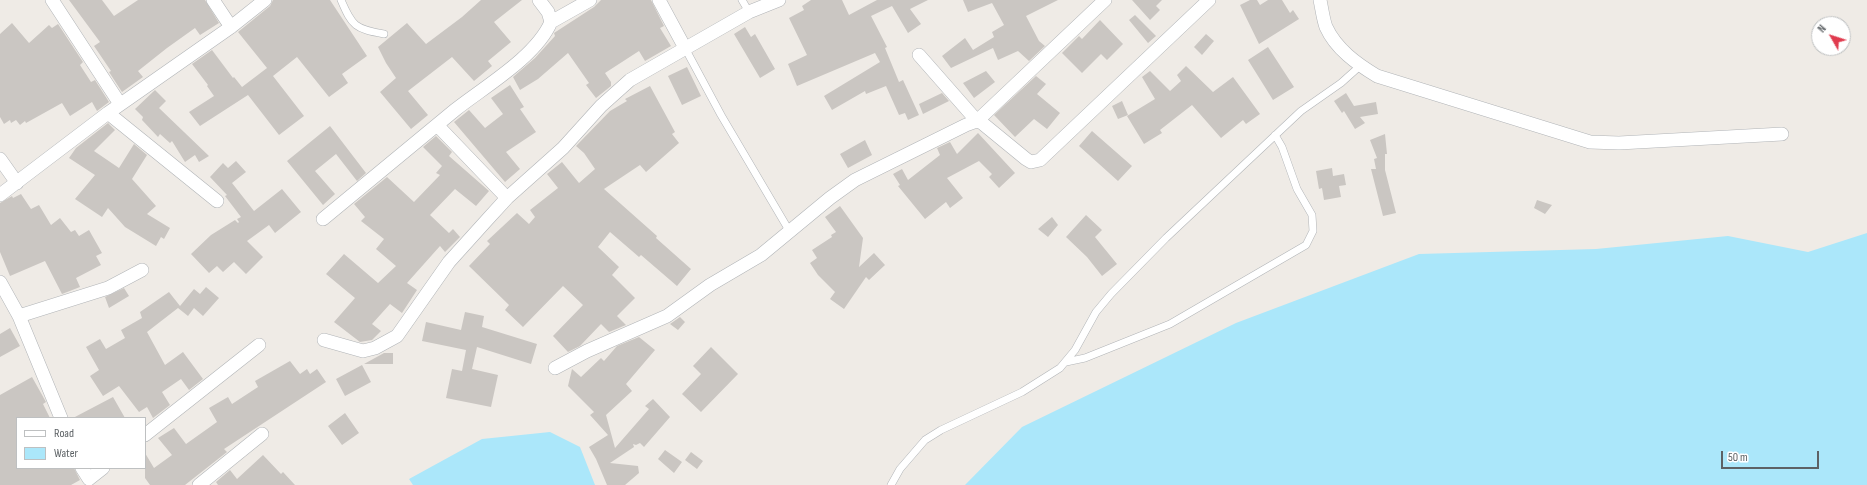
<!DOCTYPE html>
<html>
<head>
<meta charset="utf-8">
<style>
	body { margin:0 }
	#map { position:relative; width:1867px; height:485px; overflow:hidden; background:#efebe6; font-family:"Sofia Sans Condensed",sans-serif }
	canvas { display:block }
	.legend { position:absolute; left:16px; top:417px; width:130px; height:52px; box-sizing:border-box; background:#fff; border:1px solid #bec0c1; margin:0; padding:5px 7px; list-style:none; font-size:12px; color:#5d6265 }
	.legend li { display:flex; align-items:center; gap:8px; height:20px }
	.legend b { width:20px; border:1px solid #bec0c1 }
	.north { position:absolute; left:1811px; top:16px; width:40px; height:40px; box-sizing:border-box; background:#fff; border:1px solid #bec0c1; border-radius:50%; rotate:309deg; font-size:11px; font-weight:700; line-height:16px; text-align:center; color:#5d6265 }
	.north::after { content:''; display:block; margin:auto; width:14px; height:18px; background:#e03b4e; clip-path:polygon(50% 0,100% 100%,50% 72%,0 100%) }
	.scale { position:absolute; left:1721px; top:451px; width:98px; height:18px; box-sizing:border-box; border:2px solid #5d6265; border-top:0; padding-left:5px; font-size:12px; line-height:14px; white-space:nowrap; color:#5d6265; -webkit-text-stroke:3px #fff; paint-order:stroke }
</style>
</head>
<body>
<div id="map">
<canvas width="1867" height="485"></canvas>
<ul class="legend">
<li><b style="height:5px;background:#fff"></b>Road</li>
<li><b style="height:11px;background:#abe7fa"></b>Water</li>
</ul>
<div class="north">N</div>
<div class="scale">50 m</div>
</div>
<script>
const g = document.querySelector('canvas').getContext('2d');
g.lineJoin = 'round';
function fill(path, color) { g.fillStyle = color; g.fill(path, 'evenodd'); }
function strokePath(path, color, width, dash) { g.strokeStyle = color; g.lineWidth = width; g.lineCap = dash ? 'butt' : 'round'; g.setLineDash(dash || []); g.stroke(path); }
const water = new Path2D(`
	M1867,233V485H965L1022,427L1236,323L1419,254L1596,249L1728,236L1808,252Z
	M550,432L580,447L595,485H413L409,479L482,439Z`);
const building = new Path2D(`
	M69,0H102L114,16L138,0H205L219,23L200,35L195,28L167,48L138,71L143,77L122,92L109,72L111,71L94,46L100,42Z
	M273,0H330L367,56L342,74L348,83L329,97L297,57L273,76L304,116L279,135L248,95L200,126L189,112L214,96L207,86L208,85L192,64L212,50L233,78L234,77L242,87L267,68L238,32L270,6Z
	M481,0H522L494,22L511,42L488,61L492,66L474,81L452,57L408,91L428,115L411,129L380,92L396,78L386,63L378,47L407,23L426,44L462,17Z
	M601,0H651L664,26L660,28L671,46L645,61L639,51L605,73L611,82V86L596,98L586,85L589,83L568,53L538,79L520,90L513,77L535,58L555,36L554,33L594,7Z
	M811,0H842L849,15L877,0H928L910,9L921,24L908,33L892,6L871,16L887,47L885,48L899,82L903,80L919,115L908,120L905,113L899,115L886,86L866,94L865,91L832,110L824,96L880,62L875,53L797,86L788,64L807,55L789,18L804,10L802,6Z
	M963,0H1058L1026,16L1039,41L1045,46L1029,61L1018,51L998,60L993,48L951,68L942,56L965,38L973,50L994,37L992,32L1004,25L992,3L968,12Z
	M1132,0H1162L1156,6L1160,10L1150,20Z
	M1250,0H1257L1260,5L1268,0H1282L1290,13L1293,10L1299,19L1259,44L1240,5Z
	M1135,15L1156,36L1148,43L1129,20Z
	M1100,20L1123,44L1107,60L1101,54L1082,73L1062,53L1079,36L1082,39Z
	M12,23L29,43L49,25L52,28L58,24L83,62L80,65L91,82L95,80L109,102L97,111L92,102L70,116L62,103L26,123L25,121L20,125L16,120L11,123L10,120L4,124L0,117V34Z
	M745,27L751,37L755,34L775,69L760,78L734,34Z
	M1206,34L1214,41L1202,55L1194,47Z
	M1268,47L1294,87L1273,100L1248,60Z
	M1186,66L1213,92L1233,77L1260,114L1246,124L1243,120L1221,138L1192,105L1160,130L1162,133L1144,144L1127,116L1155,99L1142,77L1150,71L1170,91L1181,81L1177,75Z
	M687,67L701,96L682,105L668,76Z
	M986,71L995,82L974,98L963,83Z
	M1036,76L1046,84L1037,94L1060,113L1047,129L1034,119L1015,137L994,115Z
	M510,85L524,107L520,109L536,132L506,152L520,169L505,182L454,122L469,110L485,128L503,114L491,98Z
	M650,86L675,132L672,134L679,143L646,172L640,165L604,189L657,236L656,238L691,269L677,286L641,255L639,257L610,232L598,247L619,267L612,275L635,298L617,316L626,325L609,332L601,324L580,346L568,352L553,336L583,305L563,286L523,327L505,310L509,305L469,266L490,244L487,241L517,213L529,224L535,217L530,210L558,188L547,174L562,162L579,183L595,169L584,153L576,146L610,111L627,101L625,99Z
	M155,90L166,101L159,108L209,156L199,162L195,155L185,162L172,141L170,143L160,134L158,137L142,120L143,117L135,109Z
	M942,93L949,101L923,114L919,104Z
	M1346,93L1354,106L1376,102L1378,114L1360,117L1365,123L1355,129L1344,111L1342,113L1334,101Z
	M1122,101L1128,115L1118,119L1112,106Z
	M108,123L115,130L94,151L119,168L134,144L147,155L132,179L156,206L147,214L170,228L164,239L161,237L156,246L125,227L108,208L102,217L75,199L95,175L69,158L76,148Z
	M330,126L366,173L357,181L336,154L315,171L335,194L323,205L287,161Z
	M1092,131L1132,166L1118,181L1079,146Z
	M978,133L1015,173L999,188L989,177L992,174L979,161L947,178L963,198L950,208L946,202L925,219L898,186L900,185L893,174L902,169L908,180L940,155L937,148L950,142L957,154Z
	M1385,134L1387,154H1385V170L1396,213L1383,216L1371,169H1376L1374,159L1377,158L1370,140Z
	M436,136L452,152L449,156L489,191L476,206L455,189L430,215L449,233L453,229L460,237L445,252L440,246L407,283L417,290L402,313L390,304L372,324L381,331L372,340L360,342L334,322L355,298L326,274L344,254L378,283L396,266L376,249L384,239L361,221L365,217L354,204L387,177L414,202L440,175L436,173L442,166L423,147Z
	M865,140L872,155L848,168L840,154Z
	M236,161L246,172L232,183L254,211L282,189L301,212L275,233L269,225L247,241L263,257L246,274L234,262L223,272L217,266L209,273L191,254L211,235L235,220L238,223L239,222L237,219L241,217L225,196L227,195L210,177L223,163L228,168Z
	M1332,168L1333,176L1344,174L1346,185L1339,186L1341,197L1324,200L1322,188L1319,189L1316,171Z
	M21,194L31,209L39,205L51,225L60,218L71,232L75,230L79,236L89,230L102,253L96,256L101,265L76,278L80,287L62,294L45,261L10,276L0,252V203L12,196L13,198Z
	M1537,200L1552,205L1545,214L1534,208Z
	M840,206L863,238L859,267L874,253L885,265L869,280L866,277L844,309L830,299L835,292L818,275L810,263L817,258L812,250L832,237L831,235L836,232L825,217Z
	M1086,215L1102,230L1095,237L1117,264L1102,276L1087,257L1066,237Z
	M1052,217L1058,225L1048,237L1038,229Z
	M206,287L219,298L203,316L194,308L188,316L178,308L147,332L165,365L183,352L203,379L189,390L181,379L162,392L170,405L153,418L147,407L139,412L119,386L103,396L90,376L99,370L86,347L100,339L106,349L125,338L121,330L142,318L140,312L169,292L180,306L194,289L200,294Z
	M124,288L129,296L109,308L105,297Z
	M465,312L484,316L482,327L537,344L531,364L477,347L472,369L498,375L491,407L446,398L452,369L462,371L466,350L422,341L426,322L461,330Z
	M680,317L685,322L678,330L670,324Z
	M10,328L20,346L0,357V334Z
	M639,337L655,350L626,384L632,391L606,415L615,448L649,409L645,406L653,399L670,417L644,447L640,443L636,445L633,444L634,447L610,463L638,466L639,473L625,485H607L596,459L589,447L608,435L590,415L594,412L568,386L572,369L581,377L601,358L604,361L617,346Z
	M711,347L738,374L701,412L682,394L701,374L693,366Z
	M384,353H393V364H364Z
	M290,361L300,374L307,369L310,374L317,369L326,382L224,449L227,452L185,485H150L145,478V453L154,468L172,455L158,438L174,428L186,444L217,422L209,408L228,397L232,404L258,387L255,381Z
	M362,365L371,382L345,396L336,379Z
	M32,377L46,402L43,404L50,418H17V468H74L80,480L71,485H0V395Z
	M113,397L125,418H73Z
	M345,413L359,433L342,445L328,426Z
	M665,450L682,462L674,473L658,459Z
	M691,452L703,461L697,469L685,460Z
	M263,455L281,474L283,472L295,485H218L216,482L230,470L237,479Z`);
const service = new Path2D(`
	M341,0C352,26 355,29 384,34
	M742,0L749,12
	M685,48L721,115L790,232
	M1066,362L1085,358L1170,324L1306,245L1313,231L1312,215L1297,189L1282,147L1275,135
	M891,485L900,469L925,440L941,430L1022,392L1060,368L1075,350L1096,312L1111,294L1166,238L1301,111L1341,83L1360,66`);
const minor = new Path2D(`
	M52,0L120,104
	M213,0L231,27
	M659,0L685,48
	M1320,0C1322,9 1323,19 1326,27C1336,49 1357,64 1377,76L1590,142L1619,143L1782,134
	M551,22L590,0
	M919,55L977,121L1105,0
	M108,113L217,201
	M437,125L507,198
	M0,159L17,183
	M0,195L108,113L231,27L265,0
	M323,219C367,183 411,146 455,110C484,87 536,57 551,22L548,12L539,0
	M0,282L19,316L61,418
	M19,316L108,288L142,270
	M324,340L363,351L375,348L397,336L449,262L486,221L507,198L563,148L601,106L630,80L749,12L779,0
	M555,368L587,351L667,316L710,285L761,255L830,198L855,180L966,125L977,121L982,123L1026,159L1031,162L1040,160L1209,0
	M145,435L259,345
	M82,468L89,479L103,468
	M199,485L262,434`);
fill(water, '#abe7fa');
fill(building, '#cac6c2');
strokePath(service, '#b1b4b7', 8);
strokePath(minor, '#b1b4b7', 14);
strokePath(service, '#fff', 7);
strokePath(minor, '#fff', 13);
</script>
</body>
</html>
